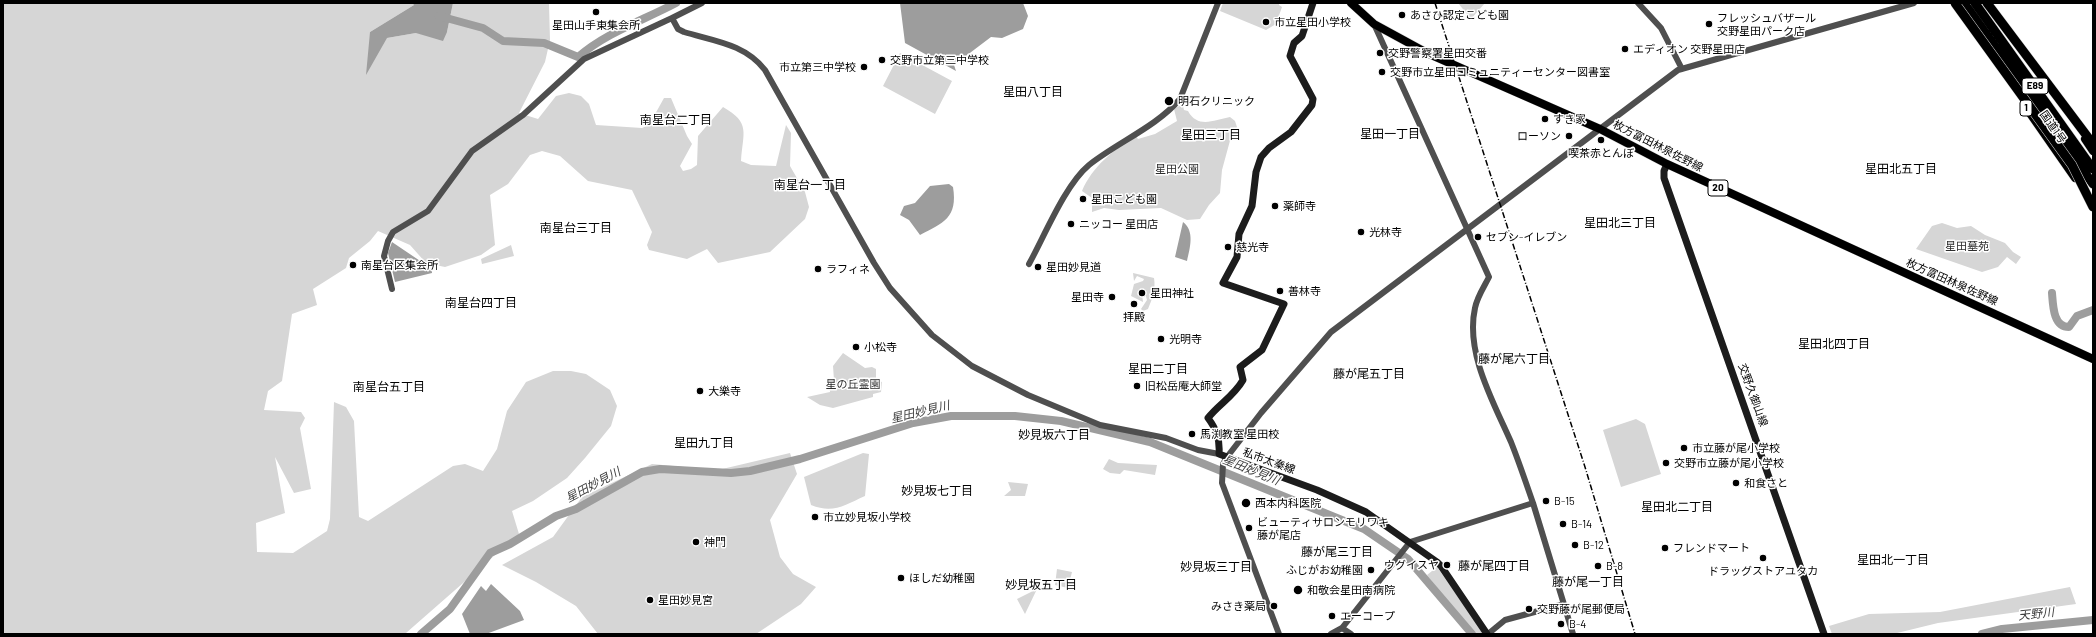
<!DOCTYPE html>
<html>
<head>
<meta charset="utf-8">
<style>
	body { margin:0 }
	#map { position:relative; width:2096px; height:637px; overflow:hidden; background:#fff; font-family:Barlow,sans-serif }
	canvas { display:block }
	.frame { position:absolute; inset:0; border:4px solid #000; pointer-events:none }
</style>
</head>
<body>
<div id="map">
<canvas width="2096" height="637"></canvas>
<div class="frame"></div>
</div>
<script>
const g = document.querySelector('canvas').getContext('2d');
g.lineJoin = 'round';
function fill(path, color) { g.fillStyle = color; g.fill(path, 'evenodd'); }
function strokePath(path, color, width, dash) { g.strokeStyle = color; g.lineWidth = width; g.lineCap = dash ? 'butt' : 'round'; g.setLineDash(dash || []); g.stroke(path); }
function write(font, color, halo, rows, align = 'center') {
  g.font = font + ' Barlow,"Noto Sans JP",sans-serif'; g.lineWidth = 3; g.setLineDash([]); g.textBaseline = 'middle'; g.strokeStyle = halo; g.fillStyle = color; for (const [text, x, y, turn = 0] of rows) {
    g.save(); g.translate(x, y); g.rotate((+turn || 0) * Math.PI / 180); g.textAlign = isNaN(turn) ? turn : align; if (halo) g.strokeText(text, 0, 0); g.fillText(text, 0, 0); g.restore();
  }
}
const green = new Path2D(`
	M3,3H412L414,5L370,32L387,38L416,33L447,32L453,3H549L550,40L545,62L519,113L538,119L556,96L569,93L581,96L589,104L596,125L642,128L649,125L664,98H671L687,136L692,144L680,166L683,171L691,169L697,165L698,136L723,107C751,123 743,132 741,161L751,165L776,166L786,125L791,133L790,166L805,192L809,207L805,219L770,252L718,263L707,249L687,259L649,250L647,245L652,232L632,190L588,181L560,156L542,151L530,155L508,184L490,195L495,245L481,255L445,267L426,263L410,245L378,231L370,241L349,258L346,268L313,289L317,305L292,314L282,381L268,391L264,410L301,412L305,418L300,428L311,489L294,493L275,457L285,513L256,523L257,552L293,553L327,531L330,519L334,402L346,407L354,421L359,517L368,521L453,466L465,464L483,471L497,449L507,411L526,382L553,371H571L586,374L610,390L617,406L611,426L585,458L567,478L533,501L512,511L519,534L406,633L3,634Z
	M1223,3H1279V5L1282,7L1276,24L1266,30L1220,11Z
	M1458,3H1485L1471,19Z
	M900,53L952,81L935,114L883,86Z
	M1184,95L1187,96L1183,106L1184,110L1188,111C1198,129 1214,120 1230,117L1235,121L1237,127L1231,137L1222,170L1220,193L1209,205L1200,219L1187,220L1161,208L1119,210L1104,208L1092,212V198L1082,191C1092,167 1114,149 1136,136L1138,139L1155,134L1177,121L1174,109L1181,105Z
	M1942,223L1957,228L1971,226L1985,235L2005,243L2013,252L2021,257L2016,264L2007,257L1998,267L1982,272L1916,249L1932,226Z
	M511,245L514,256L482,264L481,259Z
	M1133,273L1154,278C1156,290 1152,299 1148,309L1143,311L1141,309L1147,300L1145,293L1142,294L1143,302L1131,296L1134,284L1143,281L1144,279L1137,276L1134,281Z
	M843,353L865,368L872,367L876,369V380L882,382L881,392L873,394V397L833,408L820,405L807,397L830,392L829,380H834L833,366Z
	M1636,419L1645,424L1661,474L1621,487L1603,430Z
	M790,453L797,474L770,520L780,557L793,574L816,587L801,604L756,634H598L576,606L536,582L502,565L553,537L582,497L652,464L718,470Z
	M863,453L869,454L865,496C845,505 833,514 811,505L804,477Z
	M1109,459L1118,463L1157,465L1155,475L1124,470L1120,474L1110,473L1103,469Z
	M1008,482L1028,484L1025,496H1004L1011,490Z
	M1437,567L1483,632L1481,634H1473L1427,575Z
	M1057,569L1072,572L1068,588L1055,585Z
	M2070,587L2076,604L1938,623L1893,634H1832L1829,626L1869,614L1940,612Z
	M1037,589L1025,614L1017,599Z`);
const water = new Path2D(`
	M412,3H453L447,32L443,41L416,33L387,38L366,75L370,32L414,5Z
	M900,3H1023L1028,16L1023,29L1002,38L991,37L954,65L956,71L905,43Z
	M949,184L953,187C958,218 943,223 920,235L909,220L900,215L904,206L915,203L930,186Z
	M1183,222C1195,231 1190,248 1187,261L1175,257Z
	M392,242L432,269V273L395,282L388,253Z
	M491,584L520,611L524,620L486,634H470L462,614L481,586L486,591Z`);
const river = new Path2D(`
	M439,16L483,28L503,41L544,43L578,57C607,32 642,21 676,3
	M2052,293C2053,305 2053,327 2069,327L2077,316L2093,310
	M421,634L450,609L490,553L510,544L556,516L576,509L642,472L660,469L731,473L750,471L800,459L913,423L951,416H1015L1061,421L1150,442L1364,529L1408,559L1472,634
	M1982,634L2002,629L2093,620`);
const tertiary = new Path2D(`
	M702,3L672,18L678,29L684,32C714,41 745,44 765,70L874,263L890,288L932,335L972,366L1028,395L1100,425L1166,438L1198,450L1219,454
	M1638,3L1661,28L1682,69
	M1374,24L1489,277C1484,287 1477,297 1475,308C1465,353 1494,403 1511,442C1519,462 1526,483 1533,503
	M1029,264C1045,235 1065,185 1089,165C1118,142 1156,127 1180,99L1218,3
	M392,289L384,256L388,241L393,232L428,211L472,151L523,115L584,59L672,18
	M1342,628L1351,634
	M1279,634L1222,483L1223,464L1227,457L1261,413L1331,332L1678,70L1914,3
	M1331,634L1342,628L1410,542L1533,503L1573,634
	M1488,634L1505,620L1564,604`);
const secondary = new Path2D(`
	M1313,3L1302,36L1294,43L1290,56L1313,99L1312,105L1291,132L1269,148L1261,157L1256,172L1252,206L1239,234L1237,257L1223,283L1284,304L1262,350L1240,367L1243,380C1234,396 1219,404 1208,418C1217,430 1220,440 1219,454L1317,490L1366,512L1437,562L1441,566L1487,634
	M1667,164L1664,171V178L1824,634`);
const primary = new Path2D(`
	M1351,3L1374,24L1429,54L1600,129L1667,164L2093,359`);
const trunk = new Path2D(`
	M2029,112L2075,178
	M2085,139L2093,151`);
const motorway = new Path2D(`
	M1964,3L2093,184
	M1975,3L2093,169
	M1987,3L2093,144`);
const rail = new Path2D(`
	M1435,3L1585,467L1635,634`);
const motorwayBridge = new Path2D(`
	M1955,3L2072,165L2093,207`);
const markers = [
	[596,12,4,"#000"],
	[1402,15,4,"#000"],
	[1266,22,4,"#000"],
	[1709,24,4,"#000"],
	[1625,49,4,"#000"],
	[1380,53,4,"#000"],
	[882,60,4,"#000"],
	[864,67,4,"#000"],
	[1382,72,4,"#000"],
	[1169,101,5,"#000"],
	[1545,119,4,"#000"],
	[1569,136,4,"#000"],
	[1601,140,4,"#000"],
	[1083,199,4,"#000"],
	[1275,206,4,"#000"],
	[1071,224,4,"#000"],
	[1361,232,4,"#000"],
	[1478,237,4,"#000"],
	[1228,247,4,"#000"],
	[353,265,4,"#000"],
	[1038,267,4,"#000"],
	[818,269,4,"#000"],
	[1280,291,4,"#000"],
	[1142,293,4,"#000"],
	[1112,297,4,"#000"],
	[1134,304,4,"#000"],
	[1161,339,4,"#000"],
	[856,347,4,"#000"],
	[1137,386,4,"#000"],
	[700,391,4,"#000"],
	[1192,434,4,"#000"],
	[1684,448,4,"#000"],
	[1666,463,4,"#000"],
	[1736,483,4,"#000"],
	[1546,501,4,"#000"],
	[1246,503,5,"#000"],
	[815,517,4,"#000"],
	[1563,524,4,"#000"],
	[1249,528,4,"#000"],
	[696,542,4,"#000"],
	[1575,545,4,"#000"],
	[1665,548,4,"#000"],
	[1763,558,4,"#000"],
	[1447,565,4,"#000"],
	[1598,566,4,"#000"],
	[1371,570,4,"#000"],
	[901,578,4,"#000"],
	[1298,590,5,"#000"],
	[650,600,4,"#000"],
	[1274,606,4,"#000"],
	[1529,609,4,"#000"],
	[1332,616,4,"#000"],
	[1561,624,4,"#000"]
];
const shields = [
	[2035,86,26],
	[2026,108,12],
	[1718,188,20]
];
const shieldNames = [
	["E89",2035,86],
	["1",2026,108],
	["20",1718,188]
];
const poiNames = [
	["あさひ認定こども園",1410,15],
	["フレッシュバザール",1717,18],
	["交野星田パーク店",1717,31],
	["市立星田小学校",1274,22],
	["星田山手東集会所",596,25,"center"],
	["エディオン 交野星田店",1633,49],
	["交野警察署星田交番",1388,53],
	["交野市立第三中学校",890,60],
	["市立第三中学校",856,67,"right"],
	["交野市立星田コミュニティーセンター図書室",1390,72],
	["明石クリニック",1178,101],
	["すき家",1553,119],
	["ローソン",1561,136,"right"],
	["喫茶赤とんぼ",1601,153,"center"],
	["星田こども園",1091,199],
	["薬師寺",1283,206],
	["ニッコー 星田店",1079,224],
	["光林寺",1369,232],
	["セブン-イレブン",1486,237],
	["慈光寺",1236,247],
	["南星台区集会所",361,265],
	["星田妙見道",1046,267],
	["ラフィネ",826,269],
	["善林寺",1288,291],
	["星田神社",1150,293],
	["星田寺",1104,297,"right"],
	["拝殿",1134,317,"center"],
	["光明寺",1169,339],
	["小松寺",864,347],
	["旧松岳庵大師堂",1145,386],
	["大樂寺",708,391],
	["馬渕教室 星田校",1200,434],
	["市立藤が尾小学校",1692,448],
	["交野市立藤が尾小学校",1674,463],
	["和食さと",1744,483],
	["B-15",1554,501],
	["西本内科医院",1255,503],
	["市立妙見坂小学校",823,517],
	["ビューティサロンモリワキ",1257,522],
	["藤が尾店",1257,535],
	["B-14",1571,524],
	["神門",704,542],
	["B-12",1583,545],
	["フレンドマート",1673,548],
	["ウグイスヤ",1439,565,"right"],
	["B-8",1606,566],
	["ふじがお幼稚園",1363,570,"right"],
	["ドラッグストアユタカ",1763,571,"center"],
	["ほしだ幼稚園",909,578],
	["和敬会星田南病院",1307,590],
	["星田妙見宮",658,600],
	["みさき薬局",1266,606,"right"],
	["交野藤が尾郵便局",1537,609],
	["エーコープ",1340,616],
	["B-4",1569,624]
];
const streetNames = [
	["国道1号",2053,127,55],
	["枚方富田林泉佐野線",1658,146,27],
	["枚方富田林泉佐野線",1952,282,24],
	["交野久御山線",1753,395,70],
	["私市太秦線",1269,461,20]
];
const parkNames = [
	["星田公園",1177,169],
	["星田墓苑",1967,246],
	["星の丘霊園",853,384]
];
const neighbourhoodNames = [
	["星田八丁目",1033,92],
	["南星台二丁目",676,120],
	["星田一丁目",1390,134],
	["星田三丁目",1211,135],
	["星田北五丁目",1901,169],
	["南星台一丁目",810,185],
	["星田北三丁目",1620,223],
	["南星台三丁目",576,228],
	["南星台四丁目",481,303],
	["星田北四丁目",1834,344],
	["藤が尾六丁目",1514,359],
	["星田二丁目",1158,369],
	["藤が尾五丁目",1369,374],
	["南星台五丁目",389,387],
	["妙見坂六丁目",1054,435],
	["星田九丁目",704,443],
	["妙見坂七丁目",937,491],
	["星田北二丁目",1677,507],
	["藤が尾三丁目",1337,552],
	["星田北一丁目",1893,560],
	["藤が尾四丁目",1494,566],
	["妙見坂三丁目",1216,567],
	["藤が尾一丁目",1588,582],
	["妙見坂五丁目",1041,585]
];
const waterNames = [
	["星田妙見川",920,412,-13],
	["星田妙見川",1251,470,22],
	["星田妙見川",593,485,-28],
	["天野川",2036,614,-6]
];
fill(green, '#d6d6d6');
fill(water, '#9d9d9d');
strokePath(river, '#9d9d9d', 8);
strokePath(primary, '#dbdbdb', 9);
strokePath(trunk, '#dbdbdb', 9);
strokePath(motorway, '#dbdbdb', 10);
strokePath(tertiary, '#4f4f4f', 6);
strokePath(secondary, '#1c1c1c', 7);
strokePath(primary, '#000', 8);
strokePath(trunk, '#000', 8);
strokePath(motorway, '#000', 9);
strokePath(rail, '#000', 1.5, [6, 2, 1, 2]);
strokePath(motorwayBridge, '#dbdbdb', 10, []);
strokePath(motorwayBridge, '#000', 9);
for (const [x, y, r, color] of markers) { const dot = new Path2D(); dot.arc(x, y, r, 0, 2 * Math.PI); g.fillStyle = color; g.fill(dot); strokePath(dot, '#fff', 1.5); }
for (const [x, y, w] of shields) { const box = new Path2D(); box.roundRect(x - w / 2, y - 8, w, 16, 3); g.fillStyle = '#fff'; g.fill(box); strokePath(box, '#000', 1); }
write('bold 10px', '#000', null, shieldNames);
write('11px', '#000', '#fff', poiNames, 'left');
write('11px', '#000', '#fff', streetNames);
write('11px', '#2d2d2d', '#fff', parkNames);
write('12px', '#000', '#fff', neighbourhoodNames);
write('italic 12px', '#3e3e3e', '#fff', waterNames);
</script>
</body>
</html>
